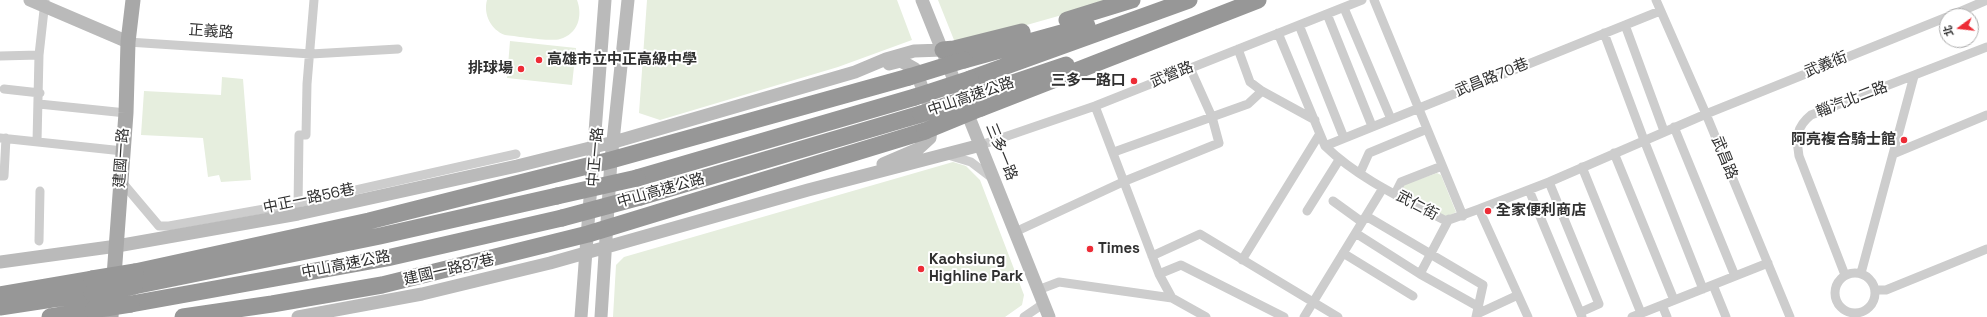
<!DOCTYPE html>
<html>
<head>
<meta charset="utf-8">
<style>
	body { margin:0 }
	#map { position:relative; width:1987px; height:317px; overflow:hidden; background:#fff; font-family:"Space Grotesk","Noto Sans TC",sans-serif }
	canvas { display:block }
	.north { position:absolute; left:1939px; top:8px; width:40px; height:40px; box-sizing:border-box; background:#fff; border:1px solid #acacac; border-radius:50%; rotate:255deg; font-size:11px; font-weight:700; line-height:16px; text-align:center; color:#303030 }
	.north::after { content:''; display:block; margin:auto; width:14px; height:18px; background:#ed2c36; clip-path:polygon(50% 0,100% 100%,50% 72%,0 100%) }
</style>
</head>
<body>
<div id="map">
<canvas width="1987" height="317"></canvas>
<div class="north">北</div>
</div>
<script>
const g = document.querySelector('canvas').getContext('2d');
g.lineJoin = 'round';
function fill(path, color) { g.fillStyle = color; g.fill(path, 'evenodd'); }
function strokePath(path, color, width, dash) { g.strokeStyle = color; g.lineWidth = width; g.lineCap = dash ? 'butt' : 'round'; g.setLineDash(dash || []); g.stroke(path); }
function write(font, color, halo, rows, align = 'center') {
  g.font = font + ' "Space Grotesk","Noto Sans TC",sans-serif'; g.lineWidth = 4; g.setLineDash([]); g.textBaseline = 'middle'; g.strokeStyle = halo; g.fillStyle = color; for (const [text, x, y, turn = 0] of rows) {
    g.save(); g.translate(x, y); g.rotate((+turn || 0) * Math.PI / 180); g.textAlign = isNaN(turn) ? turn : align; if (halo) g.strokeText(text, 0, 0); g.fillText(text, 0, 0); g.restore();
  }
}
const green = new Path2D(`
	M487,0H577C583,16 578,34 560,39C550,42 516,36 505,35C491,30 483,14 487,0Z
	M647,0H897L912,40L838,67L660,120L639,113Z
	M938,0H1115L956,45Z
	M510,41L576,48L572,85L507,78Z
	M222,77L243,79L251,180L221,182L219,175L208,177L203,138L141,135L144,91L221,95Z
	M953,162L966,166L980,180L1024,295L1022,305L1005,317H613L616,265L624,257Z
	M1437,173L1441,175L1456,212L1447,217L1402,194L1400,189L1403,185Z`);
const street = new Path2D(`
	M1374,0L1463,216
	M1656,0L1706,114L1790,317
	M1344,8L1391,119
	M1327,14L1372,126
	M1950,16L1987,0
	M1299,25L1344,138
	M1625,25L1664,131
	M1278,33L1325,146C1359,179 1404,199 1446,221L1479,209L1528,317
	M1604,33L1644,140L1703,289
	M128,42L311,54L398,49
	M1238,49L1250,82L1262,91L1315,120
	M0,56L39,55
	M4,89L40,93
	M39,104L126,113
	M1095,106L1159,274L1172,298L1206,317
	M1674,127L1735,276
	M0,138L123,151
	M37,142L39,55L45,1
	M981,145L1095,106L1362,0
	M1325,146L1660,11
	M1114,152L1248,104L1262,91
	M1614,153L1674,300
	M1893,154L1987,115
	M948,155L971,162L992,178
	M1582,167L1641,313
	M1360,173L1369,153L1427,129
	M0,176H4L6,138
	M121,181L159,226H169L298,203L516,154
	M1549,182L1599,304L1581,312
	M1529,190L1582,317
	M1395,194L1401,182L1442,166
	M1333,201L1362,222
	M298,208L299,135H306L307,84L314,0
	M1479,209L1549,182L1706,114L1947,17
	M1307,211L1339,160
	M1366,216L1483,285L1476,317
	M1015,232L1125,181L1219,143L1212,117L1190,68
	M1357,234L1420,274L1479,307
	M39,241L40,191
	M1343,253L1413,296
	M1152,256L1200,234L1338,317
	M1242,260L1319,135
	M1835 293a20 20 0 1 1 40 0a20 20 0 1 1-40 0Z
	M1861,273L1914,76
	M1159,274L1181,265L1284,317
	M1420,274L1449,219
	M1845,275L1799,156C1796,138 1796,127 1811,115L1987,47
	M1713,285L1726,317
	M1038,290L1059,282L1172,298
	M1875,290H1886L1987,249
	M1662,305L1667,317
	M1477,314L1518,295
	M1024,317L1043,304
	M1304,317L1383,188
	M1632,317L1768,263`);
const secondary = new Path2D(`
	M30,0L128,42
	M922,0L1049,317
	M883,164L918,149L930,138L932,118L928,103L915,69L901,61L889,64
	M0,262L117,246L298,214L517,166L614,142L855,72L886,59L914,51L943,50
	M298,317L422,294L550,263L808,190L981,145
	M581,317L605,0
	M601,317L611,160L628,0`);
const primary = new Path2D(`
	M111,317L126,113L128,42L133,0`);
const highway = new Path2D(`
	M1067,20L1132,0
	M943,50L954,49L1022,32
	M964,60L1087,26
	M970,79L1189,0
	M977,95L1066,65
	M981,108L1258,0
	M637,178L915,97
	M640,197L921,114
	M135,272L369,221L611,160L909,77
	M134,286L380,236L557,196
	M0,295L92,279
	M131,304L387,258L562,218
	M0,307L92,293
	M50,317L93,310
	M183,317L272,304L382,285L588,234L925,131`);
const highwayBridge = new Path2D(`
	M909,77L964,60
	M915,97L970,79
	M921,114L977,95
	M925,131L981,108
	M557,196L637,178
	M562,218L640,197
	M92,279L135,272
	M92,293L134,286
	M93,310L131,304`);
const markers = [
	[539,60,4,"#ed2c36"],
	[521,69,4,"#ed2c36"],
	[1134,81,4,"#ed2c36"],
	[1904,140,4,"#ed2c36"],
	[1488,211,4,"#ed2c36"],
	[1090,249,4,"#ed2c36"],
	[921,269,4,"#ed2c36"]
];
const streetNames = [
	["正義路",211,32,4],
	["武義街",1826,65,-22],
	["武營路",1172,75,-22],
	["武昌路70巷",1492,78,-22],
	["中山高速公路",971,97,-19],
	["輜汽北二路",1852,100,-21],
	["三多一路",1001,152,68],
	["中正一路",596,157,-85],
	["建國一路",122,158,-86],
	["武昌路",1724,158,68],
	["中山高速公路",661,191,-16],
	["中正一路56巷",309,199,-12],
	["武仁街",1417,206,28],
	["中山高速公路",346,265,-11],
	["建國一路87巷",449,270,-13]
];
const poiNames = [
	["高雄市立中正高級中學",547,60],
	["排球場",513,69,"right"],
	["三多一路口",1126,81,"right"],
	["阿亮複合騎士館",1896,140,"right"],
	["全家便利商店",1496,211],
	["Times",1098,249],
	["Kaohsiung",929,260],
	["Highline Park",929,277]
];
fill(green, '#e6eede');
strokePath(street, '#cdcdcd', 9);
strokePath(secondary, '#bababa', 13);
strokePath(primary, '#a8a8a8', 15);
strokePath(highway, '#979797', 17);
strokePath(highwayBridge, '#979797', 17);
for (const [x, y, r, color] of markers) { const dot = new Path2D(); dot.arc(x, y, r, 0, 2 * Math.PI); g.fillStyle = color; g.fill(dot); strokePath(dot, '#fff', 1.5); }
write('15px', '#303030', '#fff', streetNames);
write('bold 15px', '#303030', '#fff', poiNames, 'left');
</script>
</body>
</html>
